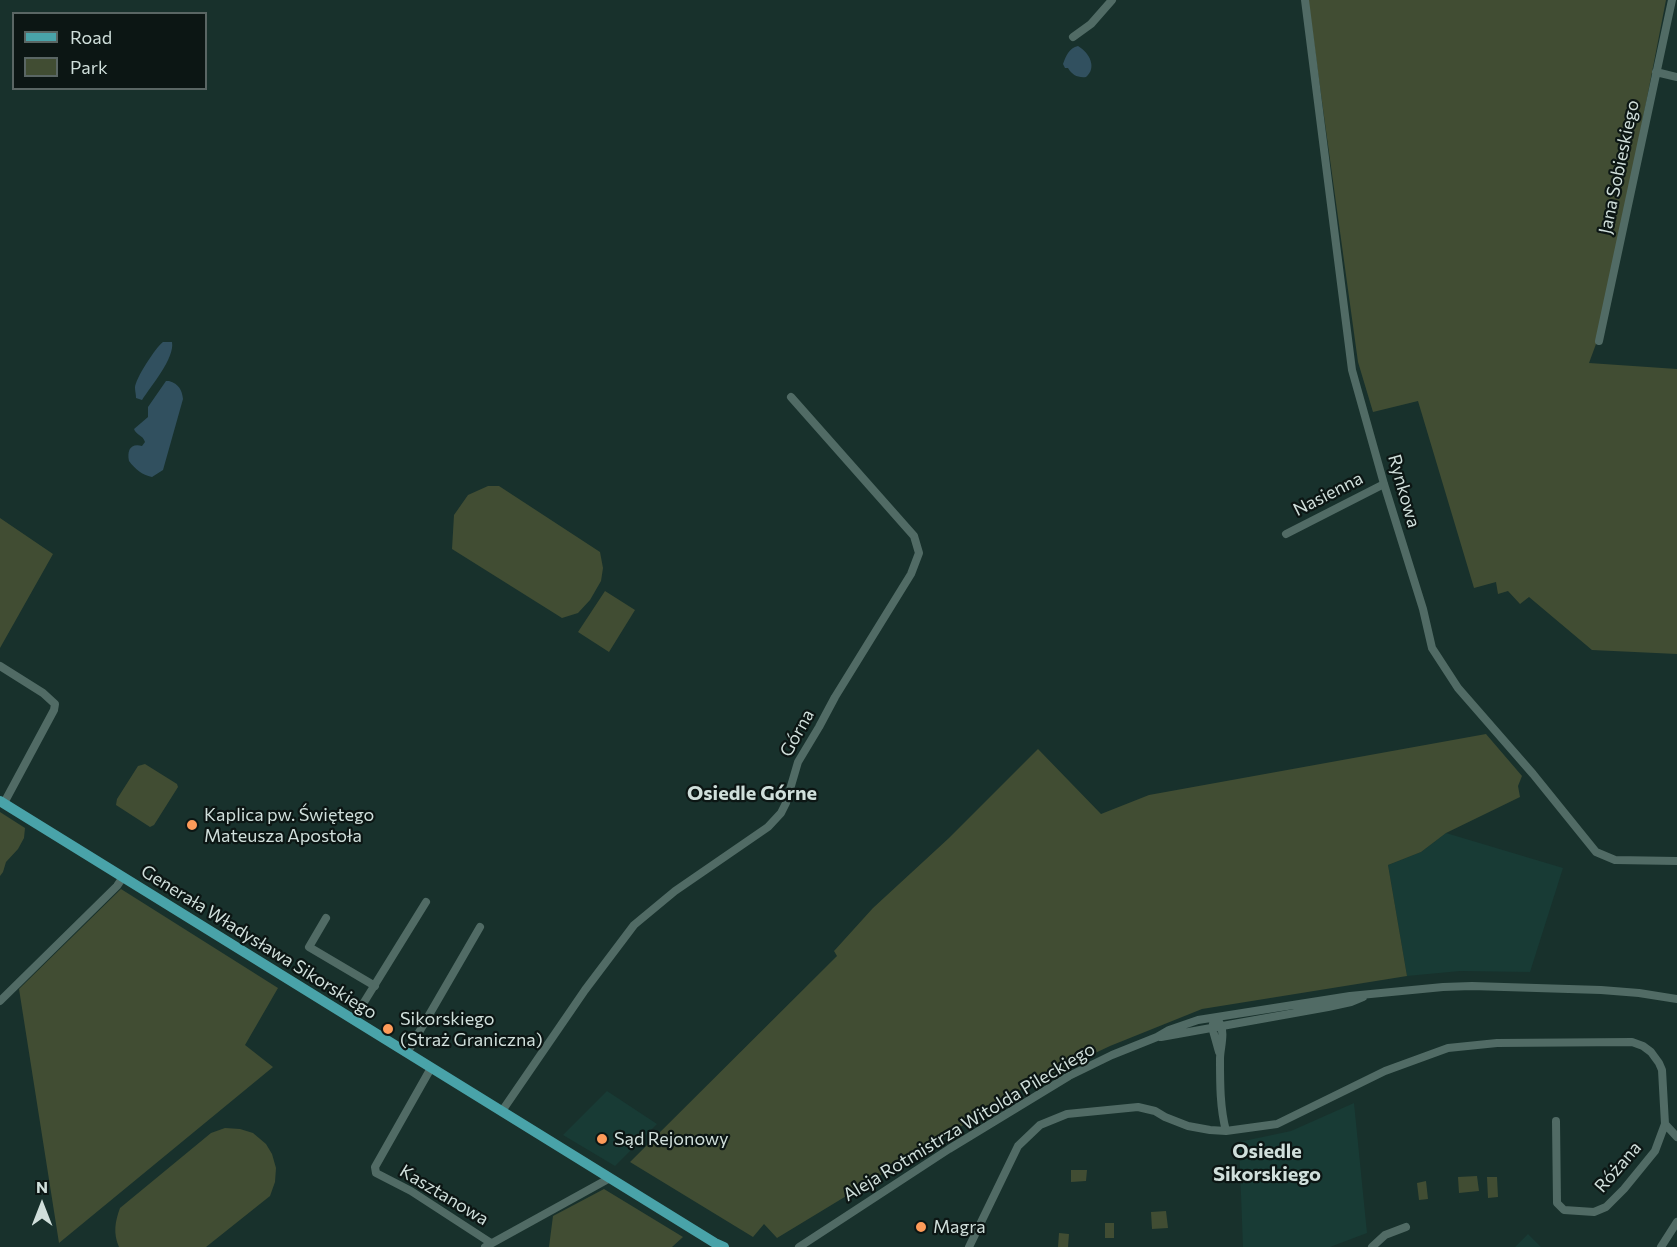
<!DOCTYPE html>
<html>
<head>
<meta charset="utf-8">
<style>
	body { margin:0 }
	#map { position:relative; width:1677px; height:1247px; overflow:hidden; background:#18312c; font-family:Commissioner,sans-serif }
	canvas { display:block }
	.legend { position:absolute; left:12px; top:12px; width:195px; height:78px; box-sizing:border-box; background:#0c1614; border:2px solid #5a6664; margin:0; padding:8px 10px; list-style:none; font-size:18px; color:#d0dfdb }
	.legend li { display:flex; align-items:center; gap:12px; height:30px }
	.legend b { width:30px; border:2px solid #5a6664 }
	.north { position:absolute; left:12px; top:1175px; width:60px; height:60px; -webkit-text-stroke:4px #0c1614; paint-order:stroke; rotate:0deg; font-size:16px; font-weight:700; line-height:24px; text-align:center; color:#d0dfdb }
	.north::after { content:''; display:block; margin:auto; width:21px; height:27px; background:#d0dfdb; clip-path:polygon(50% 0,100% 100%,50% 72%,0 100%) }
</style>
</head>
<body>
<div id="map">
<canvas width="1677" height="1247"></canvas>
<ul class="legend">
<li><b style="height:8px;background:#49a3a9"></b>Road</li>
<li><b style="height:16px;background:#414d33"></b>Park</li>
</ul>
<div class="north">N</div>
</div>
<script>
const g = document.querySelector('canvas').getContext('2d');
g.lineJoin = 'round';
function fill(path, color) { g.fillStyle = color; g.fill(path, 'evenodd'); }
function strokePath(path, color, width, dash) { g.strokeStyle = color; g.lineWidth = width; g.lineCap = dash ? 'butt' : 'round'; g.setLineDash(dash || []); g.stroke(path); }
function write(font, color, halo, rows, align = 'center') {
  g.font = font + ' Commissioner,sans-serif'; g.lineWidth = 4.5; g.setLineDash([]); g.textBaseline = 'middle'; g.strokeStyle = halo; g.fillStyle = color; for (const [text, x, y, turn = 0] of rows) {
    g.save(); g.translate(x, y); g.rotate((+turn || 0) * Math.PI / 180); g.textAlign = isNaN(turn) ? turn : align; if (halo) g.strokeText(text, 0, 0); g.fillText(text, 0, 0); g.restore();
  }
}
const built = new Path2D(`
	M1446,833L1563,868L1530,972L1460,971L1407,976L1388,865L1421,852Z
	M607,1091L657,1124L615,1166L563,1135Z
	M1354,1103L1367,1233L1330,1247H1243L1239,1142L1291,1131Z
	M1528,1234L1541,1247H1515Z`);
const green = new Path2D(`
	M1308,0H1666L1603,325L1589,363L1677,369V654L1592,650L1529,597L1520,604L1508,591L1498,594L1496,582L1474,588L1418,401L1373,412L1358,362Z
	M488,486H499L600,552L603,568L601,581L590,600L578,613L562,618L452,549L454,515L468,495Z
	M0,518L53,554L0,648Z
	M605,591L635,610L609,652L578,632Z
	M1486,734L1522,776L1518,786L1520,797L1446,833L1421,852L1388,865L1407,976L1202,1009L1110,1046L1036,1081L777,1238L764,1224L753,1237L630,1162L837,956L834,951L873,908L949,838L1038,749L1101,814L1149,795Z
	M145,764L177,784L178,787L154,825L150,827L116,805L117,799L138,766Z
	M0,812L25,828L24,838L18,849L6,862L3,872L0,876Z
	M121,889L278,988L245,1045L273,1067L59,1243L19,989Z
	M225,1128L240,1129L253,1133L266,1144L272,1154L276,1168L275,1182L270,1196L206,1247H119C113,1233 115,1222 120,1208L211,1133Z
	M1071,1170H1087L1086,1181L1071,1182Z
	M1477,1176L1479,1191L1459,1193L1458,1177Z
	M1487,1177H1497L1498,1197L1488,1198Z
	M1426,1181L1428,1199L1419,1200L1417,1183Z
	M604,1189L683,1237L672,1247H549L553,1216Z
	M1166,1211L1168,1228L1152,1229L1151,1212Z
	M1105,1223H1114V1238H1105Z
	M1059,1233L1069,1234L1068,1247H1058Z`);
const water = new Path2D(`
	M1078,46C1090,53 1097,68 1086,77C1078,78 1072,75 1068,68H1065L1063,64C1066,56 1069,48 1078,46Z
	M163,342H172C175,358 151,386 142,400L136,398C136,394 135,391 135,388C135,379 156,347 163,342Z
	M169,381C179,384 182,390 183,399L163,470L152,477C142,475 135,469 129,461C127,451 130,443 142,446L145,442C143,435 136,435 134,429L148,417V407L166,381Z`);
const minor = new Path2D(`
	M1305,0L1352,370L1384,484L1423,609L1432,648L1458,688L1533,774L1596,852L1615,860L1677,861
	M1073,37L1091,24L1112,0
	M1656,72L1677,77
	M1599,341L1672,0
	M1286,534L1384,484
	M0,666L43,693L55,704L54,710L4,803
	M326,918L309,947L375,986
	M0,1001L117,886L123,877
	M353,1020L426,902
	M1219,1022C1226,1033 1220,1047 1220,1059C1220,1084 1220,1108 1226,1131
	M1213,1024L1212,1027L1219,1052
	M1161,1037L1328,1007L1351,1002L1363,997
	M407,1053L480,927
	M431,1068L375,1167L376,1173L411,1191L491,1243
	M502,1111L585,990L634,925L675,891L768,827L781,813L786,803L798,762L819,727L835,697L911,574L919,553L914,536L791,397
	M1556,1121L1557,1203L1564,1210L1594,1212L1606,1207L1624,1189L1655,1151L1665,1124
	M485,1247L610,1178
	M799,1247L949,1149L1069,1076L1112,1055L1157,1037L1169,1030L1198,1020L1350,996L1443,987L1472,986L1601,990L1639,993L1677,999
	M969,1247L1018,1146L1040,1125L1067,1114L1138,1107L1155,1111L1165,1117L1188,1126L1210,1130L1226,1131L1277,1124L1385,1071L1448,1048L1497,1043L1632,1042L1643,1046L1651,1052L1659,1063L1662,1070L1665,1124L1677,1137
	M1372,1247L1385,1235L1406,1227
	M1661,1247L1677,1222`);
const major = new Path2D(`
	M0,801L715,1243L724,1247`);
const markers = [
	[192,825,6,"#fe9b59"],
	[388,1029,6,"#fe9b59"],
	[602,1139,6,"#fe9b59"],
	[921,1227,6,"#fe9b59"]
];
const streetNames = [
	["Jana Sobieskiego",1619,167,-78],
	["Rynkowa",1404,491,74],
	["Nasienna",1328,494,-27],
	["Górna",797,733,-61],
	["Generała Władysława Sikorskiego",259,942,32],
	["Aleja Rotmistrza Witolda Pileckiego",969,1122,-31],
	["Różana",1618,1167,-49],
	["Kasztanowa",444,1195,31]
];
const poiNames = [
	["Kaplica pw. Świętego",204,815],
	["Mateusza Apostoła",204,836],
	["Sikorskiego",400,1019],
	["(Straż Graniczna)",400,1040],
	["Sąd Rejonowy",614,1139],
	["Magra",933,1227]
];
const neighbourhoodNames = [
	["Osiedle Górne",752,793],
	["Osiedle",1267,1151],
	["Sikorskiego",1267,1174]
];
fill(built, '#183b35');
fill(green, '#414d33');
fill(water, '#31505f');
strokePath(minor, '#516b65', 8);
strokePath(major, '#49a3a9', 10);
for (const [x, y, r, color] of markers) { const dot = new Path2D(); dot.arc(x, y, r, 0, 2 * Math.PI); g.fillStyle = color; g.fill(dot); strokePath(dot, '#0c1614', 2); }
write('18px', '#d0dfdb', '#0c1614', streetNames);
write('18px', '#d0dfdb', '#0c1614', poiNames, 'left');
write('bold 20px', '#d0dfdb', '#0c1614', neighbourhoodNames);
</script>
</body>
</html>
